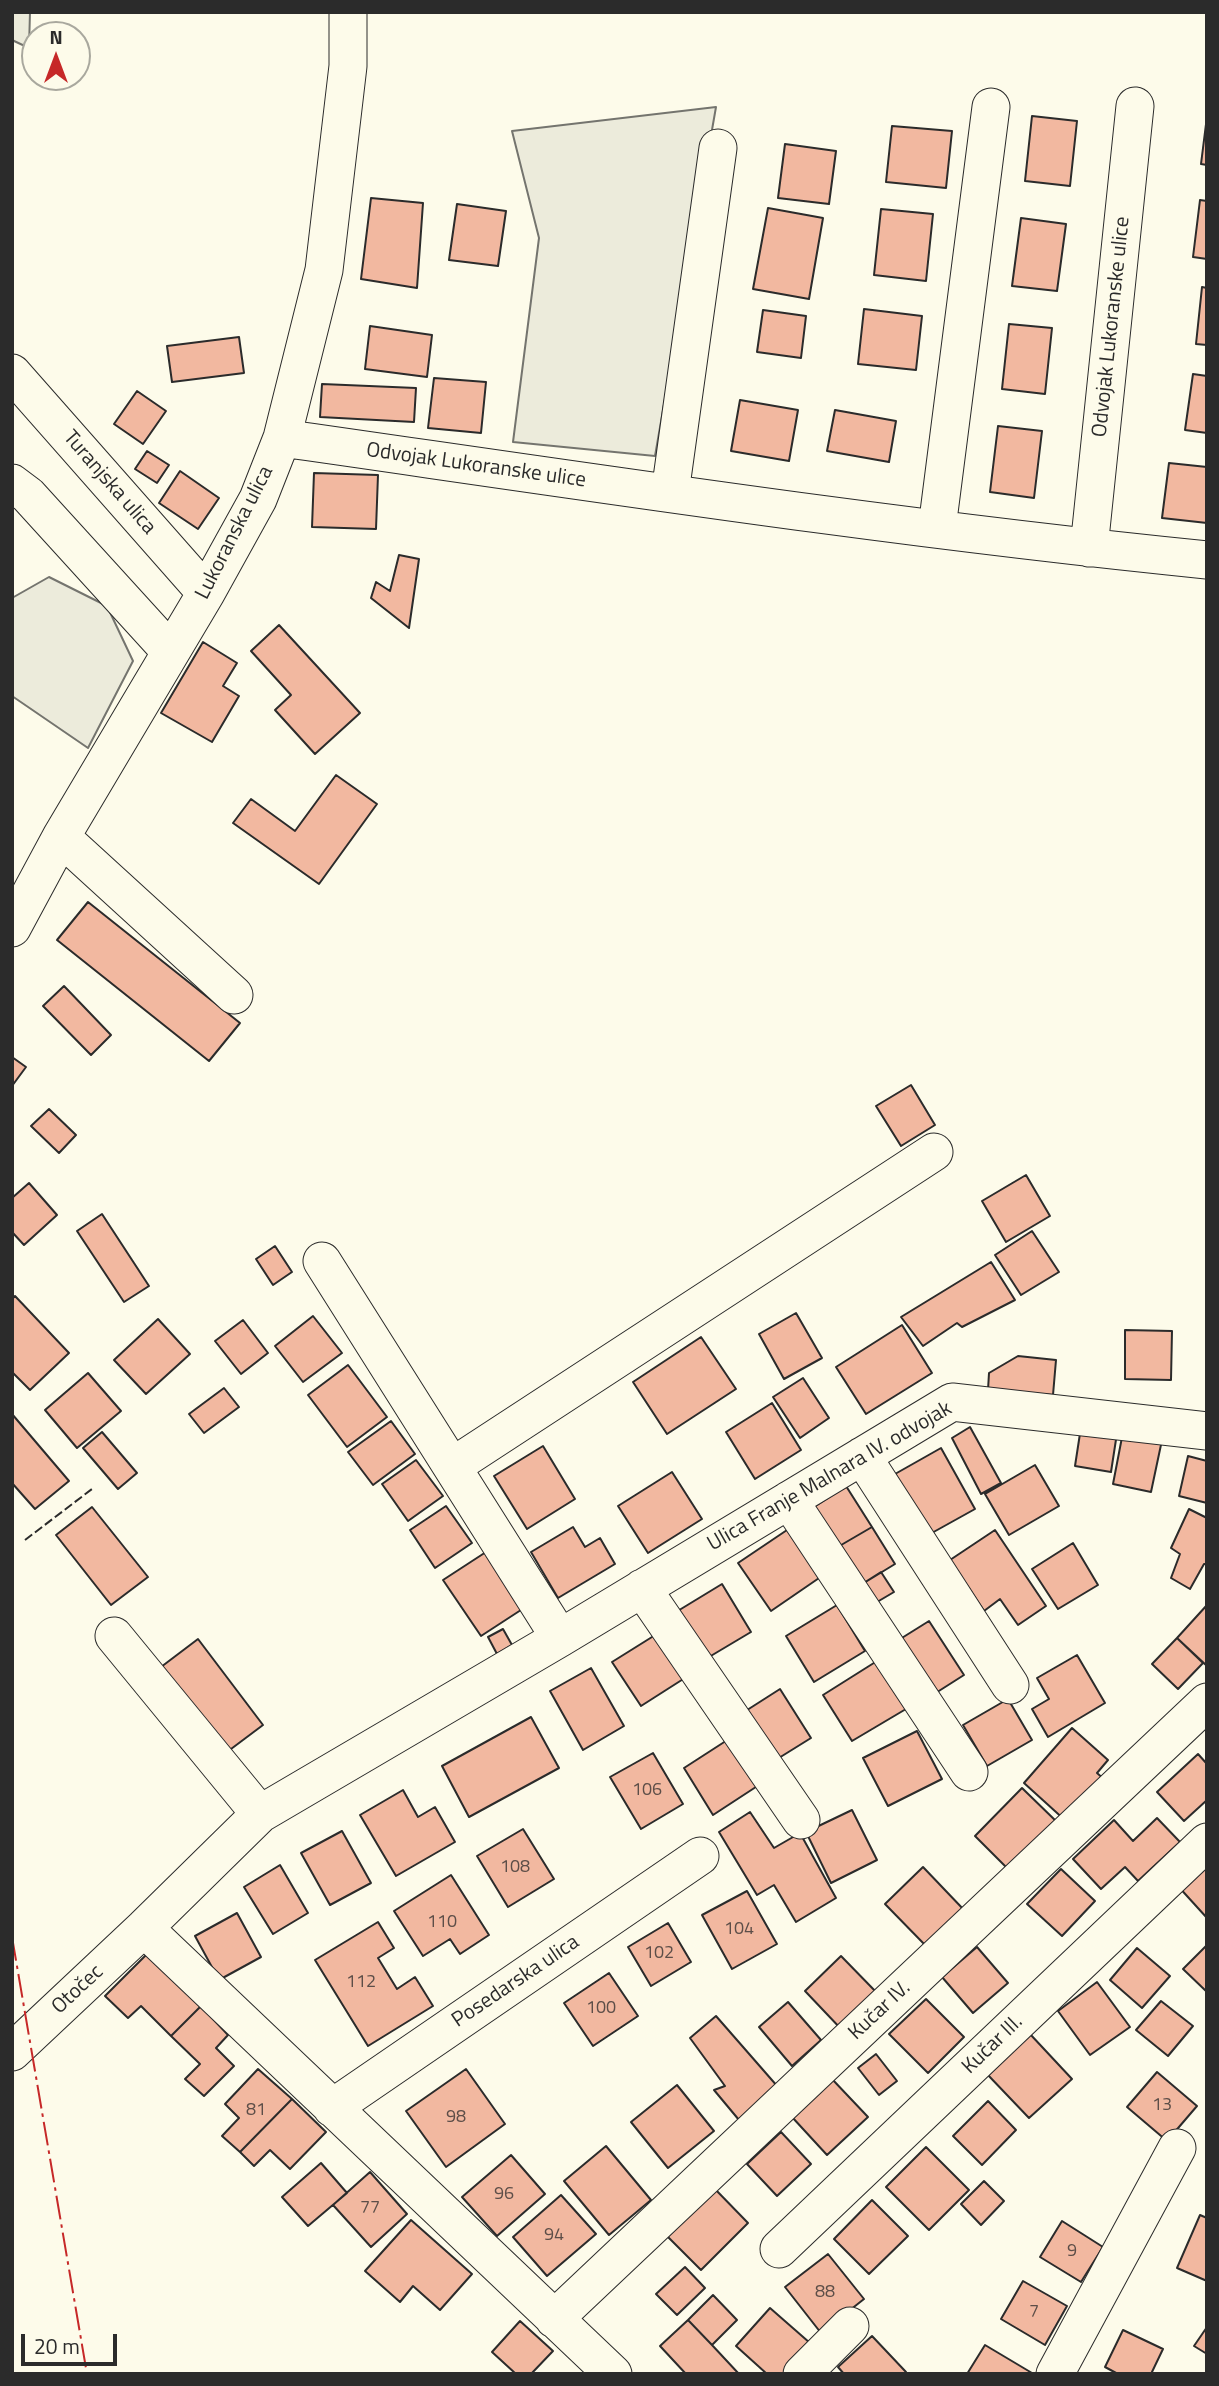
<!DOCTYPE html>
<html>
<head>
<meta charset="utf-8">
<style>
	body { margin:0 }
	#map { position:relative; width:1219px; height:2386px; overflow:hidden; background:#fdfbea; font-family:"Titillium Web",sans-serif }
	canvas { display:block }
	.frame { position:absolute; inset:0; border:14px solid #2b2b2b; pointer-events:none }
	.north { position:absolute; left:21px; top:21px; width:70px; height:70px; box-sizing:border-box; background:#fdfbea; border:2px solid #a9a89e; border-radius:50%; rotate:0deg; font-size:19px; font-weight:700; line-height:28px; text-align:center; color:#2b2b2b }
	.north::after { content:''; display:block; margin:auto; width:24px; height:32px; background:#c62828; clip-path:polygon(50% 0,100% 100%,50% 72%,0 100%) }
	.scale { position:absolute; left:21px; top:2334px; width:96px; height:32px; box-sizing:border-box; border:4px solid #2b2b2b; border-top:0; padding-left:9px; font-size:21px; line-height:24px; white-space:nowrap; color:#2b2b2b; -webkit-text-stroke:5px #fdfbea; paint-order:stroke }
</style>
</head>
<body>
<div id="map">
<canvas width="1219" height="2386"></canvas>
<div class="frame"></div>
<div class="north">N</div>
<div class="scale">20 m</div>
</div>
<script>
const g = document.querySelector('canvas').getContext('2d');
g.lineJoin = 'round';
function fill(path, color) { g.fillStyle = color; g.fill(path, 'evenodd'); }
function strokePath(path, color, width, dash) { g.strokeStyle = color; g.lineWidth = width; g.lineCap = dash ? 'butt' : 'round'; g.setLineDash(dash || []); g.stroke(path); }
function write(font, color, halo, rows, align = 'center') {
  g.font = font + ' "Titillium Web",sans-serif'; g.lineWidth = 5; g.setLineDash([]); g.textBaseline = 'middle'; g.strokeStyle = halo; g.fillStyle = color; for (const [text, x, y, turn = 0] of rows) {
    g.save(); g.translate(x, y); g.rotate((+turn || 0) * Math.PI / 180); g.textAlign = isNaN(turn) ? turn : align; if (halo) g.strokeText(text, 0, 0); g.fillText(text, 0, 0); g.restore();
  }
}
const green = new Path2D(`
	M12,12H30L29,48L12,40Z
	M716,107L655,456L513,442L539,238L512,131Z
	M49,577L107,606L133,661L88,748L12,696V598Z`);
const building = new Path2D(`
	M1032,116L1077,121L1070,186L1025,181Z
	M1207,116V165L1201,164Z
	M892,126L952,131L946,188L886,182Z
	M785,144L836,151L829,204L778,198Z
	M371,198L423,203L417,288L361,279Z
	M1200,200L1207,201V259L1193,257Z
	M457,204L506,211L498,266L449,260Z
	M768,208L823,218L809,299L753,289Z
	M881,209L933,214L926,281L874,275Z
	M1021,218L1066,224L1057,291L1012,286Z
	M1202,287L1207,288V345L1196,344Z
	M864,309L922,316L916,370L858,364Z
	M763,310L806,316L801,358L757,352Z
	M1009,324L1052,328L1045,394L1002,389Z
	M370,326L432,335L427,377L365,369Z
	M239,337L244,373L172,382L167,346Z
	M1193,374L1207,376V433L1185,430Z
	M434,378L486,382L481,433L428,428Z
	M322,384L416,388L414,422L320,417Z
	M137,391L166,411L143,444L114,424Z
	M740,400L798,410L789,461L731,451Z
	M835,410L896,421L889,462L827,451Z
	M998,426L1042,431L1034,498L990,492Z
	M147,451L169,465L157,483L135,469Z
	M1169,463L1207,467V523L1162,518Z
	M180,471L219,498L198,529L159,503Z
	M314,473L378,475L376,529L312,527Z
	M399,555L419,559L409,628L371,598L376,582L390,591Z
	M279,625L360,713L315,754L275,710L291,695L251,651Z
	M203,642L237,663L223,686L239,696L212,742L161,713Z
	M336,775L377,804L319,884L233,823L251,799L295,831Z
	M88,902L240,1023L209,1061L57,940Z
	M64,986L111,1035L91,1055L43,1006Z
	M12,1057L26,1067L12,1086Z
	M911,1085L935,1125L901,1146L876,1106Z
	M49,1109L76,1135L59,1153L31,1126Z
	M1026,1175L1050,1216L1006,1242L982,1201Z
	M29,1183L57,1215L24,1245L12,1232V1198Z
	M102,1214L149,1286L124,1302L77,1231Z
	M1032,1231L1059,1272L1021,1295L995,1255Z
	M275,1246L292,1272L273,1285L256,1259Z
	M991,1262L1015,1300L962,1327L957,1323L923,1346L901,1317Z
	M15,1296L69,1353L30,1390L12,1372V1299Z
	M796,1313L822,1358L784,1379L759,1334Z
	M313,1316L342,1353L303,1382L275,1346Z
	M158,1319L190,1354L146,1394L114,1360Z
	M243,1320L268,1353L241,1374L215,1341Z
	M902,1325L932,1373L866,1414L836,1367Z
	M1125,1330L1172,1331L1171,1380L1125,1379Z
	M701,1337L736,1389L667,1434L633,1382Z
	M1018,1356L1056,1360L1053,1395L988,1390L989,1373Z
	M348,1365L387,1417L347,1447L308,1395Z
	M88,1373L121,1411L77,1448L45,1410Z
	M803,1378L829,1418L800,1438L773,1397Z
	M224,1388L239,1407L204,1433L189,1414Z
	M772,1403L801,1450L755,1479L726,1432Z
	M12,1414L69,1481L35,1509L12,1483Z
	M391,1421L415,1454L373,1485L348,1452Z
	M970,1427L1001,1483L981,1494L952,1438Z
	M1081,1427L1117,1433L1111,1472L1075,1466Z
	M102,1432L137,1473L118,1489L83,1448Z
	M1123,1432L1162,1440L1151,1492L1113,1484Z
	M543,1446L575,1499L527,1529L494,1476Z
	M941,1448L975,1509L930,1534L895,1474Z
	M1188,1456L1207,1461V1503L1179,1496Z
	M416,1460L443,1496L408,1521L382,1484Z
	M1035,1465L1059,1506L1009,1535L985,1494Z
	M672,1472L702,1519L648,1553L618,1506Z
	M846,1486L872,1527L836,1548L811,1509Z
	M446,1506L472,1543L435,1568L410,1530Z
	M92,1507L148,1577L111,1605L56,1535Z
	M1189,1509L1207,1518V1564H1204L1190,1589L1171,1578L1180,1554L1171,1548Z
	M573,1527L585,1547L600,1538L615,1564L558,1598L531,1552Z
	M872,1527L895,1564L859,1586L836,1548Z
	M790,1528L822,1576L771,1611L738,1563Z
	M995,1530L1046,1606L1018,1625L1000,1599L984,1611L950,1560Z
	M1073,1543L1098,1585L1058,1609L1032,1569Z
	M486,1552L524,1608L481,1636L443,1580Z
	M881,1572L894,1592L872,1605L859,1586Z
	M722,1584L751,1632L704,1660L676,1612Z
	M837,1605L865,1651L814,1682L786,1636Z
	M1207,1605V1666L1177,1638Z
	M929,1621L964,1675L931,1696L897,1641Z
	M503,1629L512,1645L497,1654L488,1637Z
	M660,1632L688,1676L641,1706L612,1662Z
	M1177,1638L1203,1663L1178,1689L1152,1664Z
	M198,1639L263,1725L227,1752L161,1667Z
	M1077,1655L1105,1703L1048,1737L1032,1709L1049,1699L1037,1678Z
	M877,1661L906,1709L852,1741L823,1695Z
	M591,1668L624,1726L583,1750L550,1691Z
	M780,1689L811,1738L774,1761L744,1712Z
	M1008,1699L1032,1740L987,1766L963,1725Z
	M531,1717L559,1768L469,1817L442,1766Z
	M1072,1728L1108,1760L1097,1773L1105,1780L1067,1822L1024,1783Z
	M917,1731L942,1779L888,1806L863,1758Z
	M732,1737L762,1783L713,1815L684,1768Z
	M653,1753L683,1804L641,1829L610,1777Z
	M1198,1754L1207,1764V1800L1184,1821L1157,1792Z
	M1022,1788L1058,1823L1010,1871L975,1836Z
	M403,1790L418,1817L435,1807L455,1842L396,1876L360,1815Z
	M852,1810L877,1860L831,1883L806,1832Z
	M750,1812L774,1848L800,1833L836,1898L796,1922L774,1885L757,1895L719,1832Z
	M1157,1818L1180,1842L1138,1881L1125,1867L1101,1889L1073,1859L1114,1820L1133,1841Z
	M523,1829L554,1879L508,1907L477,1856Z
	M342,1831L371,1883L330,1905L301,1853Z
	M1207,1859V1918L1177,1885Z
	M280,1865L308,1913L273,1934L244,1887Z
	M923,1867L965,1911L927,1947L885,1904Z
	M1061,1869L1095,1901L1062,1936L1027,1904Z
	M451,1875L489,1935L460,1954L450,1939L423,1956L394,1911Z
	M747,1891L777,1944L732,1969L702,1915Z
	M237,1913L261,1957L219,1980L195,1936Z
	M378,1922L394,1948L378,1958L397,1989L415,1977L433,2006L368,2046L315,1960Z
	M668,1923L691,1962L651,1986L628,1947Z
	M1207,1945V1992L1183,1969Z
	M977,1947L1008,1983L973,2013L942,1977Z
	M1137,1948L1170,1976L1142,2008L1110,1980Z
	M147,1954L201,2006L171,2036L141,2006L128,2018L105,1996Z
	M841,1956L879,1995L843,2031L805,1991Z
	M609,1973L638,2016L593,2046L564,2003Z
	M1097,1982L1130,2027L1090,2055L1058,2011Z
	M926,1999L964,2037L928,2073L889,2034Z
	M1161,2001L1193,2026L1168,2056L1136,2030Z
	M788,2002L821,2040L792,2066L759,2027Z
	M201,2006L228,2035L216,2048L234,2066L204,2096L185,2079L200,2064L171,2036Z
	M716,2016L778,2087L739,2120L714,2090L725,2086L690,2038Z
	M1030,2034L1072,2079L1029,2118L987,2074Z
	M876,2054L897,2081L879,2095L858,2068Z
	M258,2069L292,2099L240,2152L222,2136L239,2118L225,2104Z
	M466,2069L505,2124L446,2167L406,2111Z
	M1157,2072L1197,2106L1167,2141L1127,2107Z
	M832,2079L868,2117L827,2155L792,2117Z
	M677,2085L714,2131L668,2168L631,2122Z
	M292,2099L326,2132L290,2169L270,2150L254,2166L240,2152Z
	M988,2101L1016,2130L982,2165L953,2136Z
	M781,2132L811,2164L777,2196L747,2164Z
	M606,2146L651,2200L609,2235L564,2181Z
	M926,2147L969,2190L929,2230L886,2187Z
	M511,2155L545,2194L497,2236L462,2197Z
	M321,2163L347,2193L308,2226L282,2197Z
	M370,2172L407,2214L371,2247L333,2205Z
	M984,2181L1004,2201L981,2225L961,2204Z
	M714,2188L748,2223L701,2270L666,2235Z
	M561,2195L596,2234L547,2276L513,2237Z
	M872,2200L908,2236L869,2274L834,2239Z
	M1200,2215L1207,2218V2281L1177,2268Z
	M411,2220L472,2274L440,2310L413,2286L400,2302L365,2271Z
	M1062,2221L1103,2247L1081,2282L1040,2257Z
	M828,2254L864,2299L821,2333L785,2287Z
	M685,2267L705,2288L677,2315L656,2294Z
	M1023,2281L1067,2306L1045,2345L1001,2319Z
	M713,2295L737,2320L712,2345L688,2320Z
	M770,2308L810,2343L783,2374H767L736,2346Z
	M688,2320L712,2345L739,2374H686L660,2346Z
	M520,2321L553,2351L531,2374H516L492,2352Z
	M1207,2327V2354L1194,2346Z
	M1123,2330L1163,2349L1151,2374H1118L1105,2367Z
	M872,2336L906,2372L904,2374H844L838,2367Z
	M985,2345L1032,2373V2374H967Z`);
const minor = new Path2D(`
	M12,373L206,593
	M282,438C590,482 897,529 1207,560
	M12,483L28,495L170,651
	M670,493L718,148
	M937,528L991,107
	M1089,548L1135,106
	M61,837L234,995
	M12,928L61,837L206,593L258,499L282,438L324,270L348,66V12
	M322,1261L560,1638
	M862,1456L1010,1685
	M453,1466L934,1152
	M789,1500L969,1772
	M642,1588L801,1820
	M114,1636L260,1814
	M144,1928L613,2374
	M12,2052L144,1928L260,1814L560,1638L952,1402L1207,1431
	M332,2108L700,1856
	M779,2249L1207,1842
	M554,2319L1207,1702
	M802,2374L850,2326
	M1055,2374L1177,2148`);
const fence = new Path2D(`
	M25,1540L92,1489`);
const power = new Path2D(`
	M12,1937L87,2374`);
const numberNames = [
	["106",647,1791],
	["108",515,1868],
	["110",442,1923],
	["104",739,1930],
	["102",659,1954],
	["112",361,1983],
	["100",601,2009],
	["13",1162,2106],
	["81",256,2111],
	["98",456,2118],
	["96",504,2195],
	["77",370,2209],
	["94",554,2236],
	["9",1072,2252],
	["88",825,2293],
	["7",1034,2313]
];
const streetNames = [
	["Odvojak Lukoranske ulice",1112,327,-84],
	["Odvojak Lukoranske ulice",476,466,8],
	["Turanjska ulica",109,483,49],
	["Lukoranska ulica",235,533,-63],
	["Ulica Franje Malnara IV. odvojak",830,1477,-30],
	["Posedarska ulica",516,1982,-34],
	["Otočec",78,1990,-43],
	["Kučar IV.",880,2011,-43],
	["Kučar III.",993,2045,-44]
];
fill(green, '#ecebdb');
strokePath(green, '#74746e', 2);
fill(building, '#f2b8a0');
strokePath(building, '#2b2b2b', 2);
strokePath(minor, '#2b2b2b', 39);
strokePath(minor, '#fdfbea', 37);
strokePath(fence, '#2b2b2b', 2, [9, 3.5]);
strokePath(power, '#c62828', 2, [24, 5, 3.5, 5]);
write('18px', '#5d4e48', null, numberNames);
write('21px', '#2b2b2b', '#fdfbea', streetNames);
</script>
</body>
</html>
